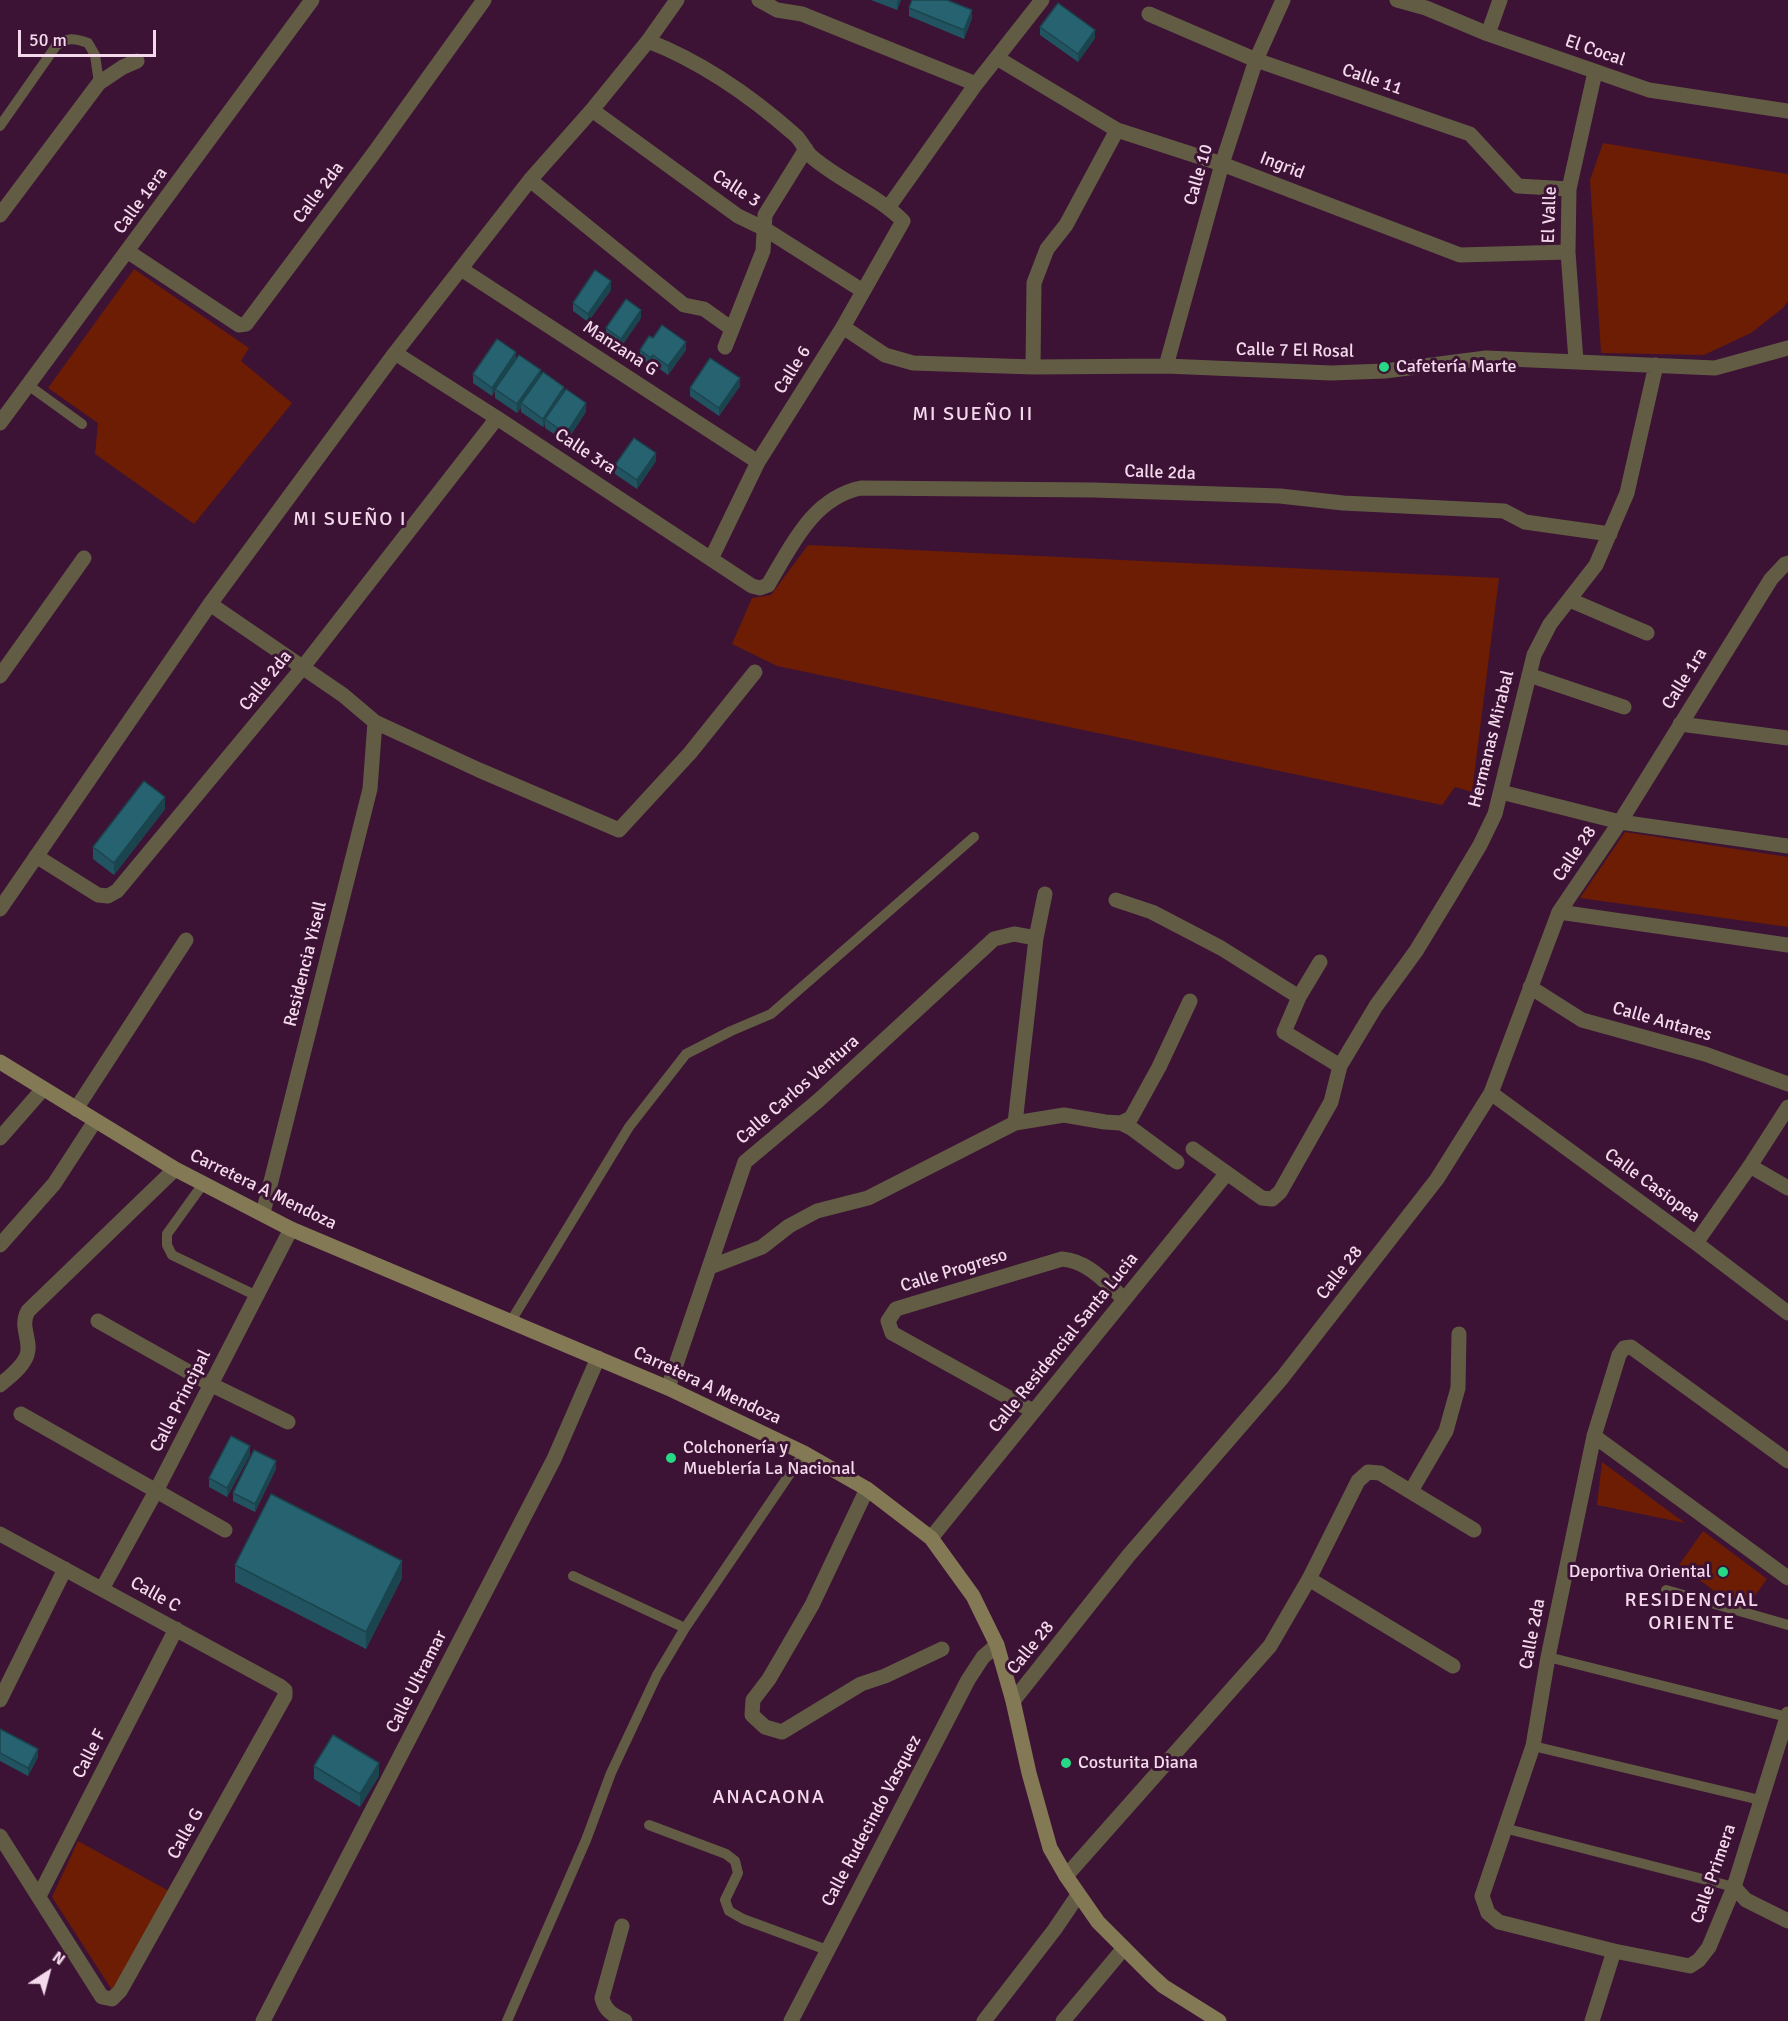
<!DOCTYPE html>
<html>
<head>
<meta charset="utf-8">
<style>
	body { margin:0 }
	#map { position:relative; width:1788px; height:2021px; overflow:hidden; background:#3c1334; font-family:Signika,sans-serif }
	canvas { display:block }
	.north { position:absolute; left:18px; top:1943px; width:60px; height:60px; -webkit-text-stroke:4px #3c1334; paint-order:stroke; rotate:36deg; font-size:16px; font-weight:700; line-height:24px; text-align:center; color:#f4d9ec }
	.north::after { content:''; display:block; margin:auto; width:21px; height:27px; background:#f4d9ec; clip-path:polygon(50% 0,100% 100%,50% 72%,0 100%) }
	.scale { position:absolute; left:18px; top:30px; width:138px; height:27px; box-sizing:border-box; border:3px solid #f4d9ec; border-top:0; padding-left:8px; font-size:18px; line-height:21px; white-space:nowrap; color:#f4d9ec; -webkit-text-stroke:4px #3c1334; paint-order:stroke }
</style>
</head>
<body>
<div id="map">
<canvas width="1788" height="2021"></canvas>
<div class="north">N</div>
<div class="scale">50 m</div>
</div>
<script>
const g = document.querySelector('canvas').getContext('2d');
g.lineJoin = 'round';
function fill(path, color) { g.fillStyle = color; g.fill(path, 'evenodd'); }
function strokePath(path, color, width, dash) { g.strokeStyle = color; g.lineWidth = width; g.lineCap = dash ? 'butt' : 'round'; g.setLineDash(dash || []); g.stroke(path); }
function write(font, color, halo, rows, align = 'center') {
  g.font = font + ' Signika,sans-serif'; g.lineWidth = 6; g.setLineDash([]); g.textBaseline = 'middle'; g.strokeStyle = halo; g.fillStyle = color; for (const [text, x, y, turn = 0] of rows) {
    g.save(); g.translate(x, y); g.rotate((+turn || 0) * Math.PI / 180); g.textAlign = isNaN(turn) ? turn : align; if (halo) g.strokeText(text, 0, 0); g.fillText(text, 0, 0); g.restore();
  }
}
const green = new Path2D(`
	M1603,143L1788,174V301L1783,308L1751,333L1704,355L1601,353L1590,180Z
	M134,269L249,348L241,361L292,403L194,524L95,454L98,423L48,388Z
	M808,545L1499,578L1472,792L1455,787L1442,805L777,666L732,644L752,598L771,595Z
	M1625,832L1788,857V927L1580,898Z
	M1602,1462L1685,1523L1597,1505Z
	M1703,1531L1767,1579L1743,1612L1679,1565Z
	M78,1841L169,1891L112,1990L52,1897Z`);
const lane = new Path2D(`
	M0,126L56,46C67,37 74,38 88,43L95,55L99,83
	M28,385L82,424
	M203,1184L167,1234V1245L172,1255L257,1296
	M511,1321L629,1127L686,1054L731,1031L771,1014L974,837
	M573,1576L685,1628
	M1666,1590L1788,1625
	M1548,1657L1787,1717
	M1533,1746L1760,1800
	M649,1825L726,1854L735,1861L738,1873L725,1900L729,1911L743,1919L827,1950
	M1504,1828L1734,1887
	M507,2021L586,1840L611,1773L657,1675L685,1628L804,1453`);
const street = new Path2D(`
	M759,0L777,10L802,14L976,84
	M1397,0L1426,8L1488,34L1649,90L1788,111
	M1149,14L1256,60L1470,134L1518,186L1569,189
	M1488,34L1500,0
	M648,41C702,62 752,97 795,135C802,141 805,151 812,157C840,181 877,195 903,221L843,327L758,462L711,559
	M997,58L1117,130L1222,164L1460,255L1568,252
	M592,110L738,216L765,229L863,291
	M530,180L684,305L704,309L732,329
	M888,208L976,84L1042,0
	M0,215L99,83L123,67L137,61
	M127,251L239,325L246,324L374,153L484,0
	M461,269L758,462
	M843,327L885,355L913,363L1033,367L1166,366L1331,373L1385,371L1486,358L1715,368L1788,348
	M725,347L763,251L765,215L806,149
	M395,353L497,418L752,586L760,588L768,585C791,547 812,498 861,488L1094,490L1280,496L1343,503L1504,511L1525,522L1610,534
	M1576,361L1568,252L1569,189L1595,72
	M1166,366L1222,164L1256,60L1283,0
	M1033,367L1034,283L1047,249L1066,225L1117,130
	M0,423L312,0
	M1570,600L1647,633
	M210,604L343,695L375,722L479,770L619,830L690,753L755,672
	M1529,675L1624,707
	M0,676L84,558
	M1680,724L1788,738
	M1501,792L1620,822L1788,846
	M36,856L98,895L108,896L117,891L303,667L497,418
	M1116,900L1152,912L1221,948L1299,997
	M0,909L210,604L395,353L530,180L592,110L648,41L677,0
	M1559,912L1788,945
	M1320,962L1299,997L1284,1032L1340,1066
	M1530,987L1582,1020L1705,1054L1788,1084
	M1491,1093L1696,1243L1788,1313
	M76,1109L186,940
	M1015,1123L1036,938L1045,894
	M1121,1123L1131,1128L1177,1162
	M0,1138L43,1089
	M1193,1149L1262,1198L1272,1199L1280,1192L1331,1102L1340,1066L1376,1006L1416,951L1449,897L1480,845L1495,814L1534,655L1550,624L1596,565L1627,493L1656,365
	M1750,1166L1788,1188
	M263,1213L370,789L375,722
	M1696,1243L1750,1166L1788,1107
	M0,1245L54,1184L95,1121
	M710,1267L762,1247L789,1226L817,1211L868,1198L1015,1123L1064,1115L1105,1122L1121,1123L1131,1118L1159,1067L1190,1001
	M98,1321L212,1385L288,1422
	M0,1385C9,1377 23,1367 27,1355C32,1340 19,1327 28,1311L175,1169
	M668,1388L745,1162L819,1100L994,939L1014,934L1036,938
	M1033,1411L892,1333L888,1321L896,1309L1062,1259C1088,1261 1105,1282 1124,1299
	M21,1414L225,1530
	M1594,1436L1788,1578
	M1788,1461L1631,1347L1624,1348L1619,1355L1594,1436L1548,1657L1533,1746L1482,1896L1488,1913L1499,1922L1614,1951L1690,1966L1699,1960L1709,1947L1734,1887L1788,1714
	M867,1489L812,1605L769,1679L753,1700L752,1715L765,1727L782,1732L861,1684L885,1676L942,1649
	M1411,1491L1446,1431L1458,1388L1459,1334
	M0,1534L280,1686L285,1690V1696L120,1991L112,1999L102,1997L0,1836
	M931,1538L1227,1173
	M1309,1579L1453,1666
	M102,1589L156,1491L291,1229
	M0,1700L65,1569
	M1013,1701L1129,1555L1282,1378L1437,1179L1491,1093L1559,912L1620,822L1771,579L1785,564L1788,563
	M1066,1876L1270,1646L1309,1579L1358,1481L1368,1472L1380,1473L1474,1530
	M1734,1887L1746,1900L1788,1921
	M39,1896L176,1629
	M622,1926L602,1998C605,2011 613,2015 625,2021
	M263,2021L554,1459L598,1358
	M791,2021L968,1680L983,1657L997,1645
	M984,2021L1055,1929L1078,1895
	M1063,2021L1124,1948
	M1592,2021L1614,1951`);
const secondary = new Path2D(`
	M0,1062L175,1169L291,1229L668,1388L804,1453L867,1489L931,1538L973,1596L997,1645L1013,1701L1029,1773L1050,1848L1066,1876L1098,1922L1150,1974L1163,1986L1219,2021`);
const wall = new Path2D(`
	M871,0H901L897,10Z
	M909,8L972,18L964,39L909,16Z
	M1040,27L1095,38L1078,62L1040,35Z
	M611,290L588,322L573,311V303Z
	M641,318L621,347L606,337V328Z
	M653,338L686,350L668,375L653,364L651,366L640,358V350Z
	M516,359L541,374L564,391L586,412L566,442L545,428V424L543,427L521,412V408L517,413L495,398V391L492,396L473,383V374Z
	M740,386L719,416L690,396V388Z
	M656,461L637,489L615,474V465Z
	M165,809L114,875L93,859V847Z
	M250,1455L227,1497L209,1487V1478Z
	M276,1469L255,1512L233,1501V1493Z
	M235,1565L402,1578L366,1649L235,1582Z
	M0,1729L38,1757L28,1776L0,1761Z
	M314,1766L379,1776L360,1807L314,1779Z`);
const shadedWall = new Path2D(`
	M898,0H901L897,10V2Z
	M972,10V18L964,39V30Z
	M1095,30V38L1078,62V54Z
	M611,281V290L588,322V314Z
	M641,310V318L621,347V339Z
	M686,342V350L668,375V366Z
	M516,352V361L492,396V388Z
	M653,355V364L651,366V358Z
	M541,370V379L521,403V408L517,413V404Z
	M740,378V386L719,416V408Z
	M564,387V396L545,419V424L543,427V419Z
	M586,403V412L566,442V434Z
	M656,453V461L637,489V480Z
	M165,797V809L114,875V863Z
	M250,1446V1455L227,1497V1488Z
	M276,1461V1469L255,1512V1504Z
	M402,1561V1578L366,1649V1632Z
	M38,1749V1757L28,1776V1768Z
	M379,1763V1776L360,1807V1794Z`);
const building = new Path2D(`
	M912,0H947L972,10L964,30L909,8Z
	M1058,3L1095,30L1078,54L1040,27Z
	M595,270L611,281L588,314L573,303Z
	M626,299L641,310L621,339L606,328Z
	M662,325L686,342L668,366L653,355L651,358L640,350L649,336L653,338Z
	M497,339L516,352L492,388L473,374Z
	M519,355L541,370L517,404L495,389Z
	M710,358L740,378L719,408L690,388Z
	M543,372L564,387L543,419L521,403Z
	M566,389L586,403L566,434L545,419Z
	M634,438L656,453L637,480L615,465Z
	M144,781L165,797L114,863L93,847Z
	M231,1436L250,1446L227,1488L209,1478Z
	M254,1450L276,1461L255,1504L233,1493Z
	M271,1494L402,1561L366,1632L235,1565Z
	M0,1729L38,1749L28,1768L0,1753Z
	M333,1735L379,1763L360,1794L314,1766Z`);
const markers = [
	[1384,367,6,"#27d885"],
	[671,1458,6,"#27d885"],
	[1723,1572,6,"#27d885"],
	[1066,1763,6,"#27d885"]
];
const streetNames = [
	["El Cocal",1595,51,19],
	["Calle 11",1372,80,19],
	["Ingrid",1282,166,21],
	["Calle 10",1199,175,-74],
	["Calle 3",736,189,33],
	["Calle 2da",319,193,-53],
	["Calle 1era",141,201,-54],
	["El Valle",1550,215,-88],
	["Manzana G",620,349,33],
	["Calle 7 El Rosal",1295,351,1],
	["Calle 6",793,370,-58],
	["Calle 3ra",585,452,33],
	["Calle 2da",1160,473,2],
	["Calle 1ra",1685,679,-58],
	["Calle 2da",266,681,-51],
	["Hermanas Mirabal",1492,739,-76],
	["Calle 28",1575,854,-56],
	["Residencia Yisell",306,964,-76],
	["Calle Antares",1662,1022,16],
	["Calle Carlos Ventura",798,1090,-41],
	["Calle Casiopea",1652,1186,36],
	["Carretera A Mendoza",263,1190,26],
	["Calle Progreso",954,1271,-17],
	["Calle 28",1340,1273,-52],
	["Calle Residencial Santa Lucia",1064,1343,-51],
	["Carretera A Mendoza",707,1386,25],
	["Calle Principal",181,1401,-63],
	["Calle C",155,1595,29],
	["Calle 2da",1533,1634,-79],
	["Calle 28",1031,1648,-51],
	["Calle Ultramar",417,1682,-63],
	["Calle F",90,1754,-63],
	["Calle Rudecindo Vasquez",872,1821,-62],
	["Calle G",186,1834,-61],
	["Calle Primera",1714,1874,-71]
];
const poiNames = [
	["Cafetería Marte",1396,367],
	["Colchonería y",683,1448],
	["Mueblería La Nacional",683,1469],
	["Deportiva Oriental",1711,1572,"right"],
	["Costurita Diana",1078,1763]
];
const neighbourhoodNames = [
	["MI SUEÑO II",973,415],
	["MI SUEÑO I",350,520],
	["RESIDENCIAL",1692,1601],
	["ORIENTE",1692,1624],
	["ANACAONA",769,1798]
];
fill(green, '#6c1d04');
strokePath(lane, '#625c45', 10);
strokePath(street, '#625c45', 15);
strokePath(secondary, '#837a55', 15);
fill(wall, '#215460');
fill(shadedWall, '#1b454e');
fill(building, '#266270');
strokePath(building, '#1b454e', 1.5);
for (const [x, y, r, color] of markers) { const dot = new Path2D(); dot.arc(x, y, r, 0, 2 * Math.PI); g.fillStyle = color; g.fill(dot); strokePath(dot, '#3c1334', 2); }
write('18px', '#f4d9ec', '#3c1334', streetNames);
write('18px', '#f4d9ec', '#3c1334', poiNames, 'left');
g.letterSpacing = '1.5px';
write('20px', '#f4d9ec', '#3c1334', neighbourhoodNames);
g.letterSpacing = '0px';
</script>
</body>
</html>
